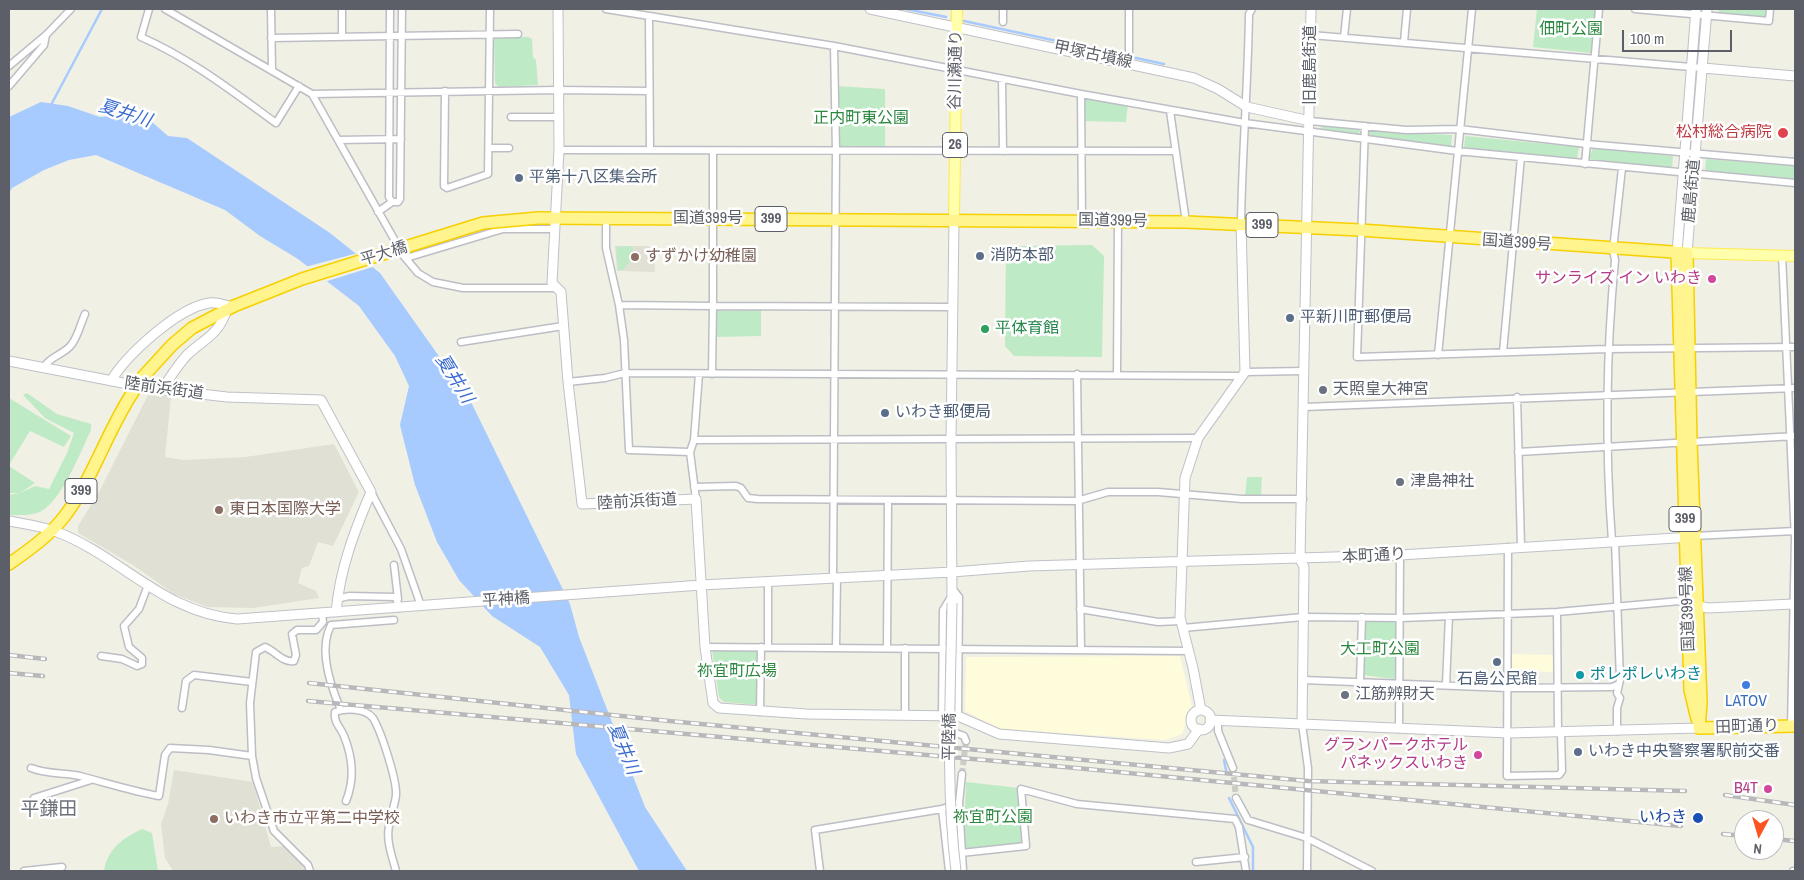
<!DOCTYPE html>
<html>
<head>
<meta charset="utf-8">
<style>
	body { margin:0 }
	#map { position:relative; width:1804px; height:880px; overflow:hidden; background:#f1f0e5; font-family:"Archivo Narrow",sans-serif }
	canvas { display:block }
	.frame { position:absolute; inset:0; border:10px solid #5c5f67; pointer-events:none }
	.north { position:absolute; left:1734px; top:810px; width:50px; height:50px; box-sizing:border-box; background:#fff; border:1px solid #bebfc2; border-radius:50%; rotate:186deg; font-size:14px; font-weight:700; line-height:20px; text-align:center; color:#5c5f67 }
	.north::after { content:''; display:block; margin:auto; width:18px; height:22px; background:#fb5420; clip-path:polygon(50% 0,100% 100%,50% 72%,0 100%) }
	.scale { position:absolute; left:1622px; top:30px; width:110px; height:22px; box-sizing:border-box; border:2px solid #5c5f67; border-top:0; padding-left:6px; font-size:15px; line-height:18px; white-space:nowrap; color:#5c5f67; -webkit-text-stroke:4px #fff; paint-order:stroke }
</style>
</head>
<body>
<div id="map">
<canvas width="1804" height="880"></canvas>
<div class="frame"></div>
<div class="north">N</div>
<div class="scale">100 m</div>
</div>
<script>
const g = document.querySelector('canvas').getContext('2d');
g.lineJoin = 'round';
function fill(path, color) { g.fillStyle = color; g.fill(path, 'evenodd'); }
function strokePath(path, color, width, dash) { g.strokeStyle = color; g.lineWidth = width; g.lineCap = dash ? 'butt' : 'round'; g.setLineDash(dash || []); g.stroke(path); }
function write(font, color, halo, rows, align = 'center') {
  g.font = font + ' "Archivo Narrow","Noto Sans JP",sans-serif'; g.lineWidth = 5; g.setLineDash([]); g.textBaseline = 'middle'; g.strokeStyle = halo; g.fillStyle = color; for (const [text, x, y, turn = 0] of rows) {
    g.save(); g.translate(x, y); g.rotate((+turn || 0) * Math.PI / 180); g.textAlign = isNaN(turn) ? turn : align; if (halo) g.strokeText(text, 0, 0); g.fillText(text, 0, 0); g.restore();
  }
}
const commercial = new Path2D(`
	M1510,654L1556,655V672L1510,671Z
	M1180,656L1192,707L1182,734L1165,740L1000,729L965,711L966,657Z`);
const education = new Path2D(`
	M615,246H648L654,249L655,272L617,271Z
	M148,395L171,396L165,457L183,460L245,457L334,444L359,492L333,546L318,542L309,566L302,568L298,583L316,591L319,598L253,608L207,607L174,594L133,565L78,533V526L98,494Z
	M174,770L253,782L271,847L284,846L303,866L305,871H173L165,858L161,824L168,804Z`);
const green = new Path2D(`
	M1537,9H1595L1591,53L1533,47Z
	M1719,9H1767L1766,16L1764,18L1718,14Z
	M497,36L528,37L532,39L533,57L536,60L538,85L498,87L495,83L494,38Z
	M836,86L885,89V150L837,151Z
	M1081,95L1128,104L1126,122L1081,121Z
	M1322,126L1360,130L1359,134L1321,130Z
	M1368,131L1452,135L1451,148L1368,137Z
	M1465,136L1579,147L1577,159L1464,148Z
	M1593,148L1673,156L1672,169L1592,161L1589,158Z
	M1706,159L1795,166V179L1705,172Z
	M1092,245L1104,256L1102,357L1014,356L1005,346L1006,246Z
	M633,246L632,258L623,270H618L616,247Z
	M761,310V336L715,337L714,313L718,311Z
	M27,393L57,414L91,424V430C80,453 62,501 40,512C30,516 19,515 9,515V495L19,493H9V466L35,483L20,493L35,486L49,489L67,453L74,433L45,418L23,395Z
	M9,398L71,436L64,447L30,431L9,465Z
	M1247,477H1262L1261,495L1245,496Z
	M1367,621L1395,622L1398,624L1396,676L1394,679L1363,675L1364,623Z
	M712,650L758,651V705L724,702L719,697Z
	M966,782L1020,788L1024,837L1018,846L963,851Z
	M142,829L152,833L158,871H104C108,848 123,838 142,829Z`);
const water = new Path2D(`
	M41,102L68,106L100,117L123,115L152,122L168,136L187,138L330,233L380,273L470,400L570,604L579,637L645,807L687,871H639L576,754L569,695L540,647L492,616L459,580L437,542L415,485L400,425L409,386L395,356L359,306L298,259L260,236L225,210L96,155L69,160L44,170L12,188L9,193V117Z`);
const pier = new Path2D(`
	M358,253L376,266L324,282L305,267Z`);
const stream = new Path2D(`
	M906,9L946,17
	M964,21L1164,64
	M51,105L102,9
	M1224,760L1226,770
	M1229,798L1253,847V871`);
const streetTunnel = new Path2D(`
	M1233,768L1236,798
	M962,774L966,741`);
const street = new Path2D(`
	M149,9L141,37C191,59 232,91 276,123L299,86
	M165,9L312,94L403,255L418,273L433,282L463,288H555
	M271,9L272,71
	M342,9V36
	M390,9L389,197L392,202
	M606,9L834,46L1081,94L1245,123L1457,151L1795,183
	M1003,9V22
	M1635,9L1769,21L1770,9
	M649,17L650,150
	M1311,35L1703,68
	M1344,37L1347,9
	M271,38L518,34
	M1404,42L1407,9
	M1127,62L1129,52V9
	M9,66L46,35L71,9
	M1002,79L1003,151
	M9,86L44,45L46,35
	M445,91L444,186L447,188L488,174L490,9
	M312,94L558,90L649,91
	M1081,94L1082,221
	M1170,111L1186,222
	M511,117H559
	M1310,121L1406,130L1459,129L1587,144L1795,162
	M1365,126L1357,357L1607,349L1795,347
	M338,140L401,139
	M489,148H509
	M559,150L1176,151
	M713,151V306L952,307
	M1585,164L1599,9
	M378,212L392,202H398L400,199L402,9
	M606,218V248L619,305L713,306L712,374
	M1241,224C1242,154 1248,85 1249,14L1252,9
	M1782,255L1795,539L1791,726
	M406,258L503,229H555
	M619,305L624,340L629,450L690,452
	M461,342L563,326
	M1503,352L1521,157
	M1438,355L1472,9
	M44,367C50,356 64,355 72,344C78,336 81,323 85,314
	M1245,372L1304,371
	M1077,374L1081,649
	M1117,374L1118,221
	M568,382L605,378L625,373L1242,376
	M1517,397L1521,546
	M1304,407L1795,388
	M694,440L1198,438
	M1518,452L1795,436
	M694,487L736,486L741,488L748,498L758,499L1077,501L1108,492H1158L1242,499H1303
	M371,492L401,549L421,606
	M696,499L690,452L694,440L699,374
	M1694,536L1795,531
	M1612,541C1605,448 1606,354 1615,260L1613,250L1622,168
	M1615,541L1620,680L1617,693L1620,698L1617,708V731
	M1508,547L1507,776L1559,775L1562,771L1561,733
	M394,565L398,599
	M833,577L836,152L834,46
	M768,581V647
	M952,588L959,597L958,716
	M951,597L943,610L942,715C946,736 948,729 964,736L966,741
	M337,599L349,596L396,597L399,608
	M1080,609L1158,622L1181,621
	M1557,612L1558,733
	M1183,628L1303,617L1401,618L1557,612L1680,601L1690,604
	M705,647L1188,651
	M836,648L837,577
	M887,648L888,500
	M905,648V715
	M101,656L122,659L137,666L142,664V658L129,647L124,626L139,609L148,585
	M1303,680L1508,688L1612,687L1617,685
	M1360,682L1362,617
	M1446,685L1449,616
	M182,708L186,681L194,675L252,682
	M341,710C330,685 318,650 331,625L394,620
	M760,712L761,647
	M1218,721V731L1233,768
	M1302,724L1308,768L1307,871
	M1399,729L1400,555
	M31,768C49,775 63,772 80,776C107,783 132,791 159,796L165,755L170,748L209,750L252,756
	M34,798L91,780
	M1236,798L1248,820L1307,838L1372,871
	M346,801C355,779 353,758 344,736C341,728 333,722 335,712C346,708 365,708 373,718C381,731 397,780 396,795C395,806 390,815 389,826C386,841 392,856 396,871
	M959,803L962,774
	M961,853L1026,846L1021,789L1077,804L1235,819L1239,827L1246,871
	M1196,862L1245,857
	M24,871L62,867
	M310,871L308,865L274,831L256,778L252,756L250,703L256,652L265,647C275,651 283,663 294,661L296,655L292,634L297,630H316L323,622L322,613
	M820,871L815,830L942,809
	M949,871L942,809L959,803L963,871
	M1793,871H1795`);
const secondary = new Path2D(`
	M558,9L559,150L552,283L561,292L568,382L582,504L696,499L705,647L713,703L719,708L807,714L958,716L999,734L1169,748L1188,744L1199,729
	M870,9L1194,78L1218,89L1247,107L1310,121
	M1703,68L1795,76
	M1677,253L1696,9
	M1687,253L1707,9
	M9,361L149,388L227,397L321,400L371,492C354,532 340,569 336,612
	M111,381C127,354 178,308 209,303C217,302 225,305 232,307
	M162,390C170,377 177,366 187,355C205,338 219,335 227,309
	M9,521C25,524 42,526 57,532C122,557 163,613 237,619L701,585L952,572L1029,566L1400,555L1692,537
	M952,603L951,438L954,221
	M1698,606L1708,608L1793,604
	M1201,710L1193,668L1180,617L1185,478L1198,438L1245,372L1241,224
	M1191 720a10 10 0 1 1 20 0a10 10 0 1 1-20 0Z
	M1210,720L1509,733L1699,728
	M1302,724L1304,567L1300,559L1311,9`);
const primary = new Path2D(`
	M954,221L957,9
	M1687,253L1795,256`);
const highway = new Path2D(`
	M538,218L1186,222L1360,230L1687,253L1691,442L1701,703L1699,728
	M1677,253L1690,690L1697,719
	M140,380L172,345L192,328L234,306
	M9,564C29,550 49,536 64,517C93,479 107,431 133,392
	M1699,728L1795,726`);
const rail = new Path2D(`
	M9,655L45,659
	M9,673L43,676
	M309,683L669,721L1308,781L1685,791
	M308,701L1076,768L1681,826
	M1725,795L1795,805
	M1723,834L1744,836
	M1774,839L1795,841`);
const secondaryBridge = new Path2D(`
	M952,603C951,692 945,782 956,871`);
const highwayBridge = new Path2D(`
	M234,306L302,279L483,223L538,218
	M133,392L140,380`);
const markers = [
	[1783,133,6,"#e0444e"],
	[519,178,5,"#5c6f8a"],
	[980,256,5,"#5c6f8a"],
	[635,257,5,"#8d6e63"],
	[1712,279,5,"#d1479c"],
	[1290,318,5,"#5c6f8a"],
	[985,329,5,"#2e9e5b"],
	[1323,390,5,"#6b7280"],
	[885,413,5,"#5c6f8a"],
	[1400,482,5,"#6b7280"],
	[219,510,5,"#8d6e63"],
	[1497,662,5,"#5c6f8a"],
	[1580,675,5,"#0f9aa8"],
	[1746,685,5,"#3f7fe0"],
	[1345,695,5,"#6b7280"],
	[1578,752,5,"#5c6f8a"],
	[1478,755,5,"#d1479c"],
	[1768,789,5,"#d1479c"],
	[1698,818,6,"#1a4fb4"],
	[214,819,5,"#8d6e63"]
];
const shields = [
	[955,145,25],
	[771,219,32],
	[1262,225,32],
	[81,491,32],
	[1685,519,32]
];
const shieldNames = [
	["26",955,145],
	["399",771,219],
	["399",1262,225],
	["399",81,491],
	["399",1685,519]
];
const parkNames = [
	["佃町公園",1571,30],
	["正内町東公園",861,119],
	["大工町公園",1380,650],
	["祢宜町広場",737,672],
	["祢宜町公園",993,818]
];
const streetNames = [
	["甲塚古墳線",1093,55,12],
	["旧鹿島街道",1311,65,-90],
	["谷川瀬通り",956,70,-89],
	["鹿島街道",1692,191,-85],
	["国道399号",708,219],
	["国道399号",1113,221,1],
	["国道399号",1517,243,4],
	["平大橋",384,254,-17],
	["陸前浜街道",164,389,8],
	["陸前浜街道",637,502,-3],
	["本町通り",1374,556,-3],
	["平神橋",506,600,-4],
	["国道399号線",1688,609,-92],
	["田町通り",1747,727,-2],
	["平陸橋",950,737,-89]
];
const healthNames = [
	["松村総合病院",1772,133]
];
const serviceNames = [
	["平第十八区集会所",529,178],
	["消防本部",990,256],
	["平新川町郵便局",1300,318],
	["いわき郵便局",895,413],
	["石島公民館",1497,680,"center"],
	["いわき中央警察署駅前交番",1588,752]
];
const educationNames = [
	["すずかけ幼稚園",645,257],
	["東日本国際大学",229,510],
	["いわき市立平第二中学校",224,819]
];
const hotelNames = [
	["サンライズ イン いわき",1702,279],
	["グランパークホテル",1468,746],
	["パネックスいわき",1468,764],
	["B4T",1758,789]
];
const leisureNames = [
	["平体育館",995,329]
];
const worshipNames = [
	["天照皇大神宮",1333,390],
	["津島神社",1410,482],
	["江筋辨財天",1355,695]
];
const cultureNames = [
	["ポレポレいわき",1590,675]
];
const shopNames = [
	["LATOV",1746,702]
];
const transitNames = [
	["いわき",1687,818]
];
const waterNames = [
	["夏井川",125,114,18],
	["夏井川",454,379,58],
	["夏井川",623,749,67]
];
const quarterNames = [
	["平鎌田",49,810]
];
fill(commercial, '#fffcdc');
fill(education, '#e0e0d4');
fill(green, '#bfeac6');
fill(water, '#a7caff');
fill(pier, '#f1f0e5');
strokePath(stream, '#a7caff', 2.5);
strokePath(streetTunnel, '#ccccc6', 6, [6, 3]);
strokePath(street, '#bdbec5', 9);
strokePath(secondary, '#bfc1c9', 11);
strokePath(primary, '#ffea50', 12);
strokePath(highway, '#f6d000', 14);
strokePath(street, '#fff', 6);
strokePath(secondary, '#fff', 9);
strokePath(primary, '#ffffac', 10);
strokePath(highway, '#fff48e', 11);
strokePath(rail, '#b8b8ba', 4.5);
strokePath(rail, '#fff', 2.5, [8]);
strokePath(secondaryBridge, '#bfc1c9', 11, []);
strokePath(highwayBridge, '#f6d000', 14, []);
strokePath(secondaryBridge, '#fff', 9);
strokePath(highwayBridge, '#fff48e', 11);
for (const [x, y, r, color] of markers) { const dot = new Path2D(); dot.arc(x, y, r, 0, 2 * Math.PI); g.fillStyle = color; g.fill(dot); strokePath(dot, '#fff', 2); }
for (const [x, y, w] of shields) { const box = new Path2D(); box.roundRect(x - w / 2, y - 12.5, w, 25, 4); g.fillStyle = '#fff'; g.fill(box); strokePath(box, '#5c5f67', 1); }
write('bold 15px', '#5c5f67', null, shieldNames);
write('16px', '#2c873f', '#fff', parkNames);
write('16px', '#5c5f67', '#fff', streetNames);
write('16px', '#be3a42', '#fff', healthNames, 'right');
write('16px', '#4e5e75', '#fff', serviceNames, 'left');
write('16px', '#785e54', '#fff', educationNames, 'left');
write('16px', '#b23c85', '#fff', hotelNames, 'right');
write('16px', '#27864d', '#fff', leisureNames, 'left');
write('16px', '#5b616d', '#fff', worshipNames, 'left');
write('16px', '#0d838f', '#fff', cultureNames, 'left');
write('16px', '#366cbe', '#fff', shopNames);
write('16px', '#164399', '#fff', transitNames, 'right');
write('italic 18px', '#3c6cd0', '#fff', waterNames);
write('19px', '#6d7179', '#fff', quarterNames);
</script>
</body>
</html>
